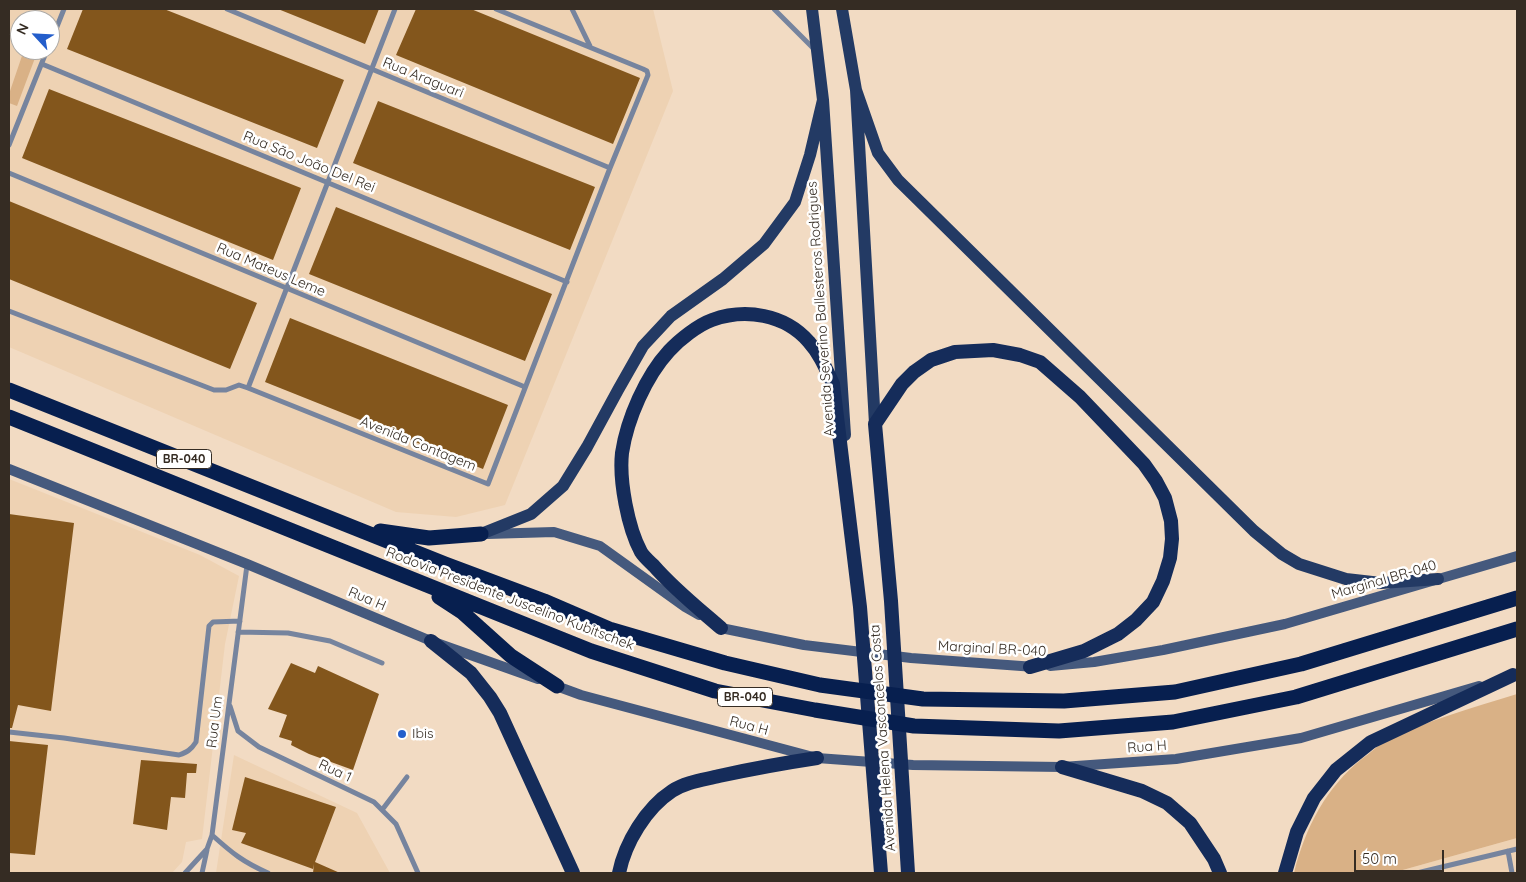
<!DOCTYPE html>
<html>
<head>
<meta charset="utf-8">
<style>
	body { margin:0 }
	#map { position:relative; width:1526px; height:882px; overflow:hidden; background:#f2dbc3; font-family:Quicksand,sans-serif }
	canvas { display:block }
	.frame { position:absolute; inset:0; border:10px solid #352c23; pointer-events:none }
	.north { position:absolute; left:10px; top:10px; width:50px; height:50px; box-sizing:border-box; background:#fff; border:1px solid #aeaba7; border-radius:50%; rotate:295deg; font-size:14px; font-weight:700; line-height:20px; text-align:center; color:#352c23 }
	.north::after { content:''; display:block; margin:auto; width:18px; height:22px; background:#245ecb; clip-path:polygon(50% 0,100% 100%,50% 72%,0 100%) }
	.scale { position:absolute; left:1354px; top:850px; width:90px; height:22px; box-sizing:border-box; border:2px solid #352c23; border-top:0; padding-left:6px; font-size:15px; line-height:18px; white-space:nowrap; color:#352c23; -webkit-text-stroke:4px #fff; paint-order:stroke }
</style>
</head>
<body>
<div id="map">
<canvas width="1526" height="882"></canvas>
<div class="frame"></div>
<div class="north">N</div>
<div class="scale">50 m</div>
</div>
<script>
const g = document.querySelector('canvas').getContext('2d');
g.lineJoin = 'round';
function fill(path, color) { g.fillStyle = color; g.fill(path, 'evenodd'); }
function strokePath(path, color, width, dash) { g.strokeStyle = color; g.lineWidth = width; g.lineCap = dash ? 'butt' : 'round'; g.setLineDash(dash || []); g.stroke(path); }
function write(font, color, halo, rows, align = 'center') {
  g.font = font + ' Quicksand,sans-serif'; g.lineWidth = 5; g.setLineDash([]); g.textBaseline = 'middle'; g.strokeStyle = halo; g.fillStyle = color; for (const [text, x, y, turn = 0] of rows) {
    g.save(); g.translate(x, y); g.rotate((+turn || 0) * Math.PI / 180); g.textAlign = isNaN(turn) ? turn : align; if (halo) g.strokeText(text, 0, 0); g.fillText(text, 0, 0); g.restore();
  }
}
const built = new Path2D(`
	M9,9H653L673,91L505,505L456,517L396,512L9,347ZM20,20H50V50H20Z
	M9,479L200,555L239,576L225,644L202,839L186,842L182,862L172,873H9Z
	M234,755L357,813L390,873H216Z
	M1517,838V873H1392Z`);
const green = new Path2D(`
	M24,50H38L17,106L9,103V94Z
	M1517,694V838L1392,873H1294C1305,828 1326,787 1363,758C1369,754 1375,748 1381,744C1423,721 1472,708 1517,694Z`);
const building = new Path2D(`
	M83,9H164L344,80L317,148L67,49Z
	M278,9H379L365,44Z
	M416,9H471L640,78L613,144L396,55Z
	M49,89L301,188L273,260L22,158Z
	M378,101L595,187L570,250L353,163Z
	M9,201L257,303L230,369L9,279Z
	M336,207L552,294L525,361L309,274Z
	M290,318L508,405L483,469L265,382Z
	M9,514L74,523L51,711L18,705L12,728H9Z
	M291,663L315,673L318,666L379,694L353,770L309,754L291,745L292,741L279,737L287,715L268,709Z
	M9,741L48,745L35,855L9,853Z
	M141,760L197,764L196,773H187L185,798L171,797L167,830L133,824Z
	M245,777L336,807L315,862L340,873H313L314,864L313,869L241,843L246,833L232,830Z`);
const service = new Path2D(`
	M227,9L610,168
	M572,9L590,46
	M774,9L814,49
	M50,44L64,9
	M42,64L567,282
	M9,145L47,50
	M9,173L525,387
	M9,311L214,390H226L239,385L248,388L488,484L610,168L648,75L647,71L643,69L496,9
	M248,388L395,9
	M238,632L288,633L330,641L382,663
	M230,706L238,731L259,747L374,802L396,824L418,873
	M9,732L64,738L179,755C187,752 191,750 196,742L209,626L213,622L240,621
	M382,810L407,777
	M212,835C232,853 243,862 268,873
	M1508,851L1512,873
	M185,873L207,849L212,835L247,565
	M202,873L207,850
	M1417,873L1517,849`);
const secondary = new Path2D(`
	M9,469L247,564L431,641L538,679
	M487,534L554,532L600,546L685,607L699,615
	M716,625L721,628L804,645L911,658L1035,667
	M1050,666L1094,662L1163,650L1285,624L1517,556
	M551,684L581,695L817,758L913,765L1062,767L1176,759L1301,738L1479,686`);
const primary = new Path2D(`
	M812,9L823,100L845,435
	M842,9L856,90L875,424
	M856,90L878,153L898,180L1254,531L1282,554L1299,564L1346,579L1381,583L1438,579
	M481,534L531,514L563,486L587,447L618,390L643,346L671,316L723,279L764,244L795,202L810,155L823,100`);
const trunk = new Path2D(`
	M721,628C698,608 674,589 654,566C650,562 644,557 641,552C628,528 619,481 622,453C627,419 646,376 669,351C679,340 698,325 712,320C745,308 785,314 809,342C820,354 826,369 833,384L860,607L881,873
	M431,641L471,673L490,697L500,713L573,873
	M1062,767L1142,791L1167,803L1190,823L1214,859L1220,873
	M619,873C625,843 646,808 672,791C686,782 703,780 719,776C751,769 784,763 817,758
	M908,873L891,601L875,424L902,384L914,372L931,360L955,352L993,350L1020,355L1040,362L1080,397L1144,464L1156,481L1165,498L1171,521L1172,539L1170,558L1163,581L1153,602L1136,620L1118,634L1084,651L1030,667
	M1285,873L1297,832L1314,798L1336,770L1371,742L1513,675`);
const motorway = new Path2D(`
	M9,390L445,564L544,601L609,629L725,663L820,685L923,699L1064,701L1175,692L1301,664L1517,598
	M9,417L591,651L715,691L815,710L914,726L1059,731L1173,722L1296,697L1517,629
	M380,531L429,538L481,534
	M439,597L462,612L511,656L557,686`);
const markers = [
	[402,734,5,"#245ecb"]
];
const shields = [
	[184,459,55],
	[745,697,55]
];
const shieldNames = [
	["BR-040",184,459],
	["BR-040",745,697]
];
const streetNames = [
	["Rua Araguari",423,78,22],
	["Rua São João Del Rei",309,162,22],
	["Rua Mateus Leme",271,270,23],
	["Avenida Severino Ballesteros Rodrigues",821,309,-94],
	["Avenida Contagem",418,444,22],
	["Marginal BR-040",1384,580,-16],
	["Rua H",367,599,23],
	["Rodovia Presidente Juscelino Kubitschek",510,599,21],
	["Marginal BR-040",992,649,3],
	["Rua Um",215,722,-83],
	["Rua H",749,726,15],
	["Avenida Helena Vasconcelos Costa",883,738,-94],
	["Rua H",1147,747,-4],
	["Rua 1",335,771,25]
];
const poiNames = [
	["Ibis",412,734]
];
fill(built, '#eed2b3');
fill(green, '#d9b186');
fill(building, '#83561c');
strokePath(service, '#76849e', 5);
strokePath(secondary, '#45597d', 10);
strokePath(primary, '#233a64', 12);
strokePath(trunk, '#152c5a', 14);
strokePath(motorway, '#071f4f', 15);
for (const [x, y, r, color] of markers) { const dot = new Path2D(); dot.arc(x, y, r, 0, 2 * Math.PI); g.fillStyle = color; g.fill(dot); strokePath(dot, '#fff', 2); }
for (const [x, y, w] of shields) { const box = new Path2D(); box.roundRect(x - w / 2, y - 9.5, w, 19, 4); g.fillStyle = '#fff'; g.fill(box); strokePath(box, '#352c23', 1); }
write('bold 12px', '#352c23', null, shieldNames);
write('14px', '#352c23', '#fff', streetNames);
write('14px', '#352c23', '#fff', poiNames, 'left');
</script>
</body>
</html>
